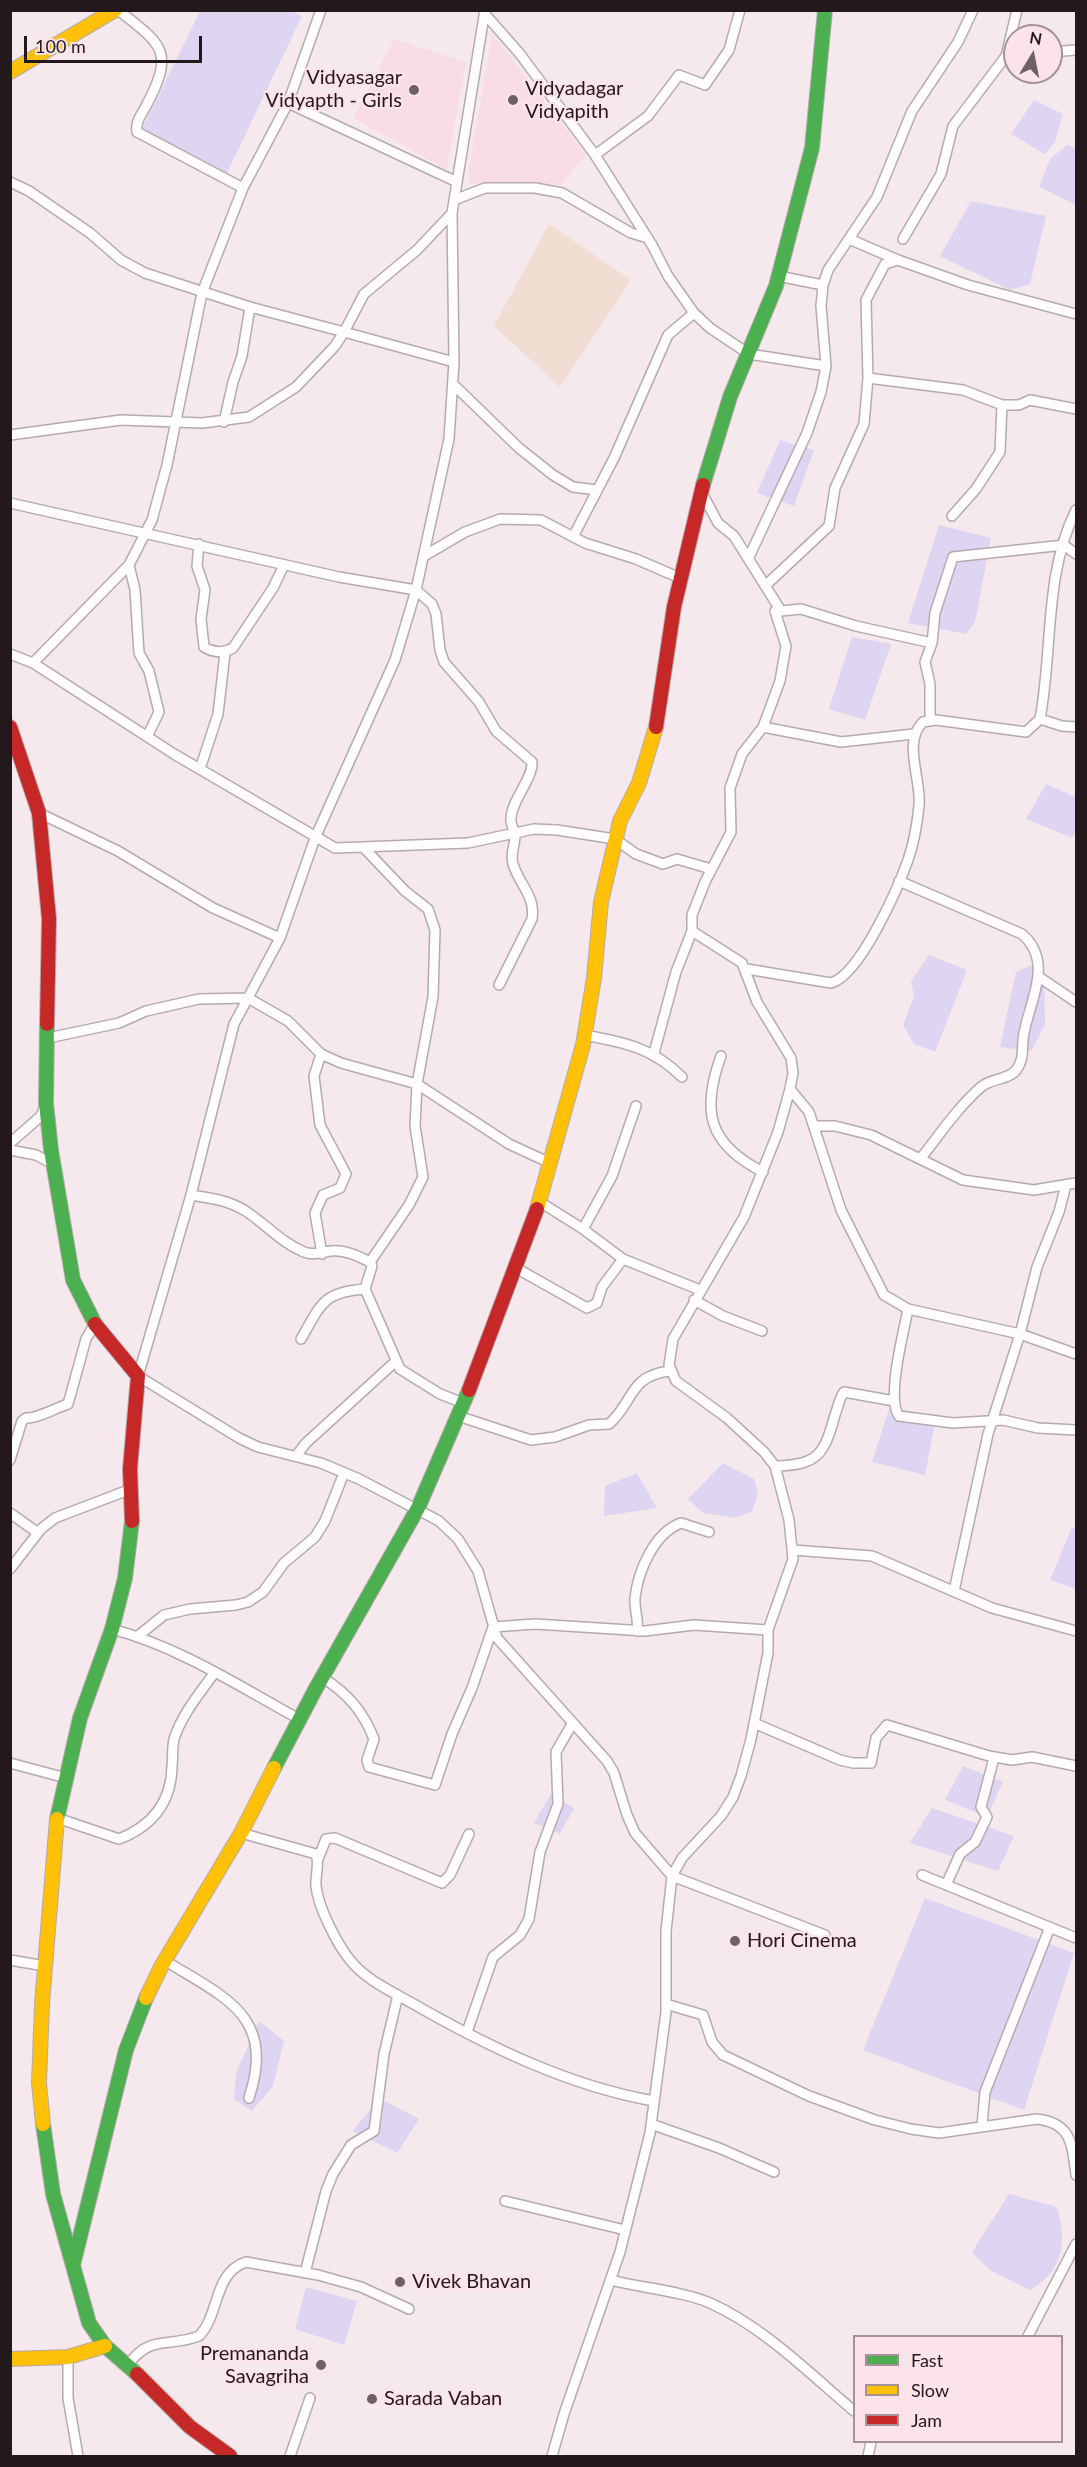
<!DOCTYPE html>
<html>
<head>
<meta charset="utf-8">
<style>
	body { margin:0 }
	#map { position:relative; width:1087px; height:2467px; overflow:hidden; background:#f6e9ed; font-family:Lato,sans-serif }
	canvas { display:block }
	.frame { position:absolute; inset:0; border:12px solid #23181c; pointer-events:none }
	.legend { position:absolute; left:853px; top:2335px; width:210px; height:108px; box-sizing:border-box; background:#fce3ea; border:2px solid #a59298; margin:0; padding:8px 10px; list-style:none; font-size:18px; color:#23181c }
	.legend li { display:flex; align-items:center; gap:12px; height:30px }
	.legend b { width:30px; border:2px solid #a59298 }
	.north { position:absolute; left:1003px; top:24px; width:60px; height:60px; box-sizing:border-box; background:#fce3ea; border:2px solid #a59298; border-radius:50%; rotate:10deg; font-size:16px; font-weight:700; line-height:24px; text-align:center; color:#23181c }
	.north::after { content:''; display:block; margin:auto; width:21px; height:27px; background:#6d6165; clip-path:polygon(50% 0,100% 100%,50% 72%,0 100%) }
	.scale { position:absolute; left:24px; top:36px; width:178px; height:27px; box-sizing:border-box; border:3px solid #23181c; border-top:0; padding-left:8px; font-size:18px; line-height:21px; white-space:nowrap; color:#23181c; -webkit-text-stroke:4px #fce3ea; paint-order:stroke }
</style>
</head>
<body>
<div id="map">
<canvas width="1087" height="2467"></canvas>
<div class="frame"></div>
<ul class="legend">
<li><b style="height:8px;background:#4caf50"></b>Fast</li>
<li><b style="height:8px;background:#ffc107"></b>Slow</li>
<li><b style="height:8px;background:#c62828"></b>Jam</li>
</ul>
<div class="north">N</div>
<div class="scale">100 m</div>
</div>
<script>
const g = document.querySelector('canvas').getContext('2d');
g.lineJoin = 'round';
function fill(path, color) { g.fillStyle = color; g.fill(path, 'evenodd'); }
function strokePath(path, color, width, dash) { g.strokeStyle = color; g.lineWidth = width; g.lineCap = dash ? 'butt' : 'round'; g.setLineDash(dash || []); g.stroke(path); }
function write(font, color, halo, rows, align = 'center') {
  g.font = font + ' Lato,sans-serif'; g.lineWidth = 4.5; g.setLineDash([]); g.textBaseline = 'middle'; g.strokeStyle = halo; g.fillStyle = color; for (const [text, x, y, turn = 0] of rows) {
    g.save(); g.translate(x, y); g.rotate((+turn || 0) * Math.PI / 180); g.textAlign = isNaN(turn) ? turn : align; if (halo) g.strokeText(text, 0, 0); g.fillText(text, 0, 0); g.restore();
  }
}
const built = new Path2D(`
	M492,34L586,154L561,185L470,184L469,168Z
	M394,39L466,62L447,170L353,118Z`);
const green = new Path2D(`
	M549,224L631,280L560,387L494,326Z`);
const water = new Path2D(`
	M200,11H290L302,16L227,173L141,131Z
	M1034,100L1063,114L1055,142L1045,154L1011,134Z
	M1067,145L1076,148V205L1039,187L1050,159Z
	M971,201L1046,216L1030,284L1010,290L940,256Z
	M780,440L814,450L794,506L757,493Z
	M939,525L991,538L975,622L966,634L908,623Z
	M852,637L891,644L865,720L829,709Z
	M1046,784L1076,797V830L1072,838L1026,819Z
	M929,955L967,970L935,1052L914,1044L903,1025L914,997L911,981Z
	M1044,959L1045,1025L1031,1051L1000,1047L1016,972Z
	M890,1406L936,1419L925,1475L872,1462Z
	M723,1463L754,1479L758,1494L752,1511L735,1518L703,1513L688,1499Z
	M637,1473L657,1508L604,1516L605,1486Z
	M1072,1527L1076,1529V1589L1050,1580Z
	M963,1766L1003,1782L987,1817L945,1800Z
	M551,1794L574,1808L560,1834L534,1823Z
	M932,1808L1014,1836L998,1871L910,1843Z
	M925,1898L1074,1953L1024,2110L863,2050Z
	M259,2021L284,2041L273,2086L252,2111L234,2099L236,2073Z
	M379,2098L419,2119L397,2153L353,2131Z
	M1009,2194L1057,2207C1067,2242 1064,2271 1030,2290L989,2270L972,2252Z
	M306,2287L357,2301L344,2345L295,2329Z`);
const street = new Path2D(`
	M118,10C161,44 176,50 146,106C142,114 135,122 137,132L243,188
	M485,10L452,213L454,362L449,439L416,590L395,660L315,838L280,938L234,1024L191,1195L138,1376L239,1438L258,1447L321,1463L359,1479L439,1521L458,1539L478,1571L497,1638L607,1761L614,1773L627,1815L635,1833L672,1876L825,1935
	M484,13L520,54L595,155L652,245L668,276L694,313L710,328L749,354L826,366
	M1051,52L1076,50
	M288,103L457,182
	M595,155L648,116L679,75L705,85L729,50L740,10
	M10,182L29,191L90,233L121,260L145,273L250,307L344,332L364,294L417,250L452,213
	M454,200L485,188H535L562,193L631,233L648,238
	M849,239L898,260
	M903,239L941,174L953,126L1006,56L1017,10
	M778,276L823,285
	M868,378L963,390L1002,405H1019L1030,400L1076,409
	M453,384L519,448L553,475L573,487L597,490
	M224,422L233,382L242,356L250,307
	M10,435L121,420L202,423L249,417L296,387L335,346L344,332L454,362
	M10,503L339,577L416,590L432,604L436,614L440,650L444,662L479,702L496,731L532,762C533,779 512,799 511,818C510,825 515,830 515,836C515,845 510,854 513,864C519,884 536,897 532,919L499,985
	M952,516L976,489L1000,452L1002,405
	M574,535L614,458L668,335L694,313
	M199,544L197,566L205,590L201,619L204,647C214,653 224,653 233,648L273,588L284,565
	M424,556L465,532L500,519L541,520L585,543L636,559L680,578
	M749,557L807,433L821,392L826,366L821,306L823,285L828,270L877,197L912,111L958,42L973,10
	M129,565L135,590L139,653L149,671L159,712L148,735
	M765,586L829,526L835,488L864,424L868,378L866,300L885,264L898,260L968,285L1076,314
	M781,611L801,609L856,626L932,643L935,613L953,557L1064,545L1076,554
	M10,654L33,663L174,754L335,848L468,843L534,829L557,830L615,839L636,854L663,864L677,859L711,869
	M33,663L129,565L152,520L167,465L202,293L243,188L288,103L321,10
	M1040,719C1053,650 1044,574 1076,510
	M930,720V684L925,662L932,643
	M763,727L841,742L914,734
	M202,763L218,714L225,653
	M39,813L118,851L213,908L280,938
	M365,849L405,891L428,909L435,930L433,997L417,1084L415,1126L423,1177L409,1205L370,1262
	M899,881L1022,934C1054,962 1030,1000 1024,1033C1021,1046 1025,1058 1017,1069C1010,1080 991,1078 981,1087C958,1107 940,1134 921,1158
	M747,969L831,983C860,975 898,888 908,860C914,843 917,825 919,806C922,781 902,742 923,722L936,720L1026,732L1040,719L1062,726L1076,727
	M1039,977L1076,1002
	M584,1035C624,1042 653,1048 682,1077
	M48,1038L119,1023L146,1011L199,999L248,998L288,1021L321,1054L341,1063L417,1084L509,1144L550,1163
	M654,1053L676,972L692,931
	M321,1054L314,1076L320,1125L346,1174L340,1188L323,1195L315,1213L322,1254
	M721,1056C701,1111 708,1144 763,1172
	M790,1089L809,1112L841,1210L884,1295L908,1309L1020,1334L988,1434L954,1591
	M636,1106L612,1176L583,1229L623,1259L700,1290
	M814,1126H835L871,1135L963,1180L1034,1190L1076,1183
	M10,1143L41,1116L45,1106
	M10,1150L36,1155L53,1164
	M1066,1185L1059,1212L1037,1267L1020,1334L1076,1354
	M191,1195C210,1198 227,1200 244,1210C265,1223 280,1242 304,1252C314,1256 321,1252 331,1251C344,1249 358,1256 370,1262L372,1266L365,1289L400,1369L440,1394L463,1403
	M540,1202L583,1229
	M516,1268L587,1308L597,1303L602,1287L623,1259
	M694,1300L723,1316L762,1331
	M908,1309C904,1331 886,1398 899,1416L953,1423L1003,1420L1038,1428L1076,1430
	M301,1339C321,1304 323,1292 365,1289
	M458,1416L531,1440L555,1437L589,1425L609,1424C635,1401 628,1376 670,1371
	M296,1456L306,1443L396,1361
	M10,1460L22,1421L26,1418C36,1419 56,1408 68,1404L86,1339L94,1325
	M775,1466C819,1465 824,1454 835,1415C838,1407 839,1399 844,1392L894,1401
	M10,1513L38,1533
	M793,1550L872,1556L992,1608L1076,1631
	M10,1569L41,1529L55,1518L131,1489
	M112,1629C179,1647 239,1686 299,1719
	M637,1631C639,1619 634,1609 635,1598C638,1571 654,1533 681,1523L709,1532
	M138,1636L164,1615L190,1609L236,1605L248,1602L263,1592L284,1563L315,1537L325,1521L344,1473
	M322,1677C348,1694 363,1711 374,1739L367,1760L369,1767L435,1785L452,1734L472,1688L493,1627L535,1624L645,1631L694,1625L768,1630
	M754,1723L840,1760L853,1763H871L876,1738L887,1725L989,1756L1012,1760L1032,1757L1076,1766
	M10,1763L66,1778
	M57,1818L119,1839C152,1826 171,1803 172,1767C173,1757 172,1749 174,1739C182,1714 200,1693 215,1672
	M241,1833L316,1854C320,1864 315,1876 316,1886C318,1907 337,1944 350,1960C365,1979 389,1990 410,2002C485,2045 568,2086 654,2101
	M318,1859L326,1839L335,1838L442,1883L450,1875L469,1834
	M922,1875L1076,1938
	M946,1885L960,1854L975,1842L987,1817L981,1807L994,1758
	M10,1960L45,1966
	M164,1960C225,1998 276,2015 249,2098
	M666,2004L703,2015L712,2042L723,2055L809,2096L875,2120L911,2129L939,2133L1037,2119C1072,2123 1072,2145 1076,2175
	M467,2032L493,1957L520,1935L529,1919L540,1852L558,1804L556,1752L572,1724
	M651,2124L719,2148L774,2172
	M982,2125L985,2092L1050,1927
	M505,2201L625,2230
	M305,2273L326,2191L333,2174L351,2145L374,2131L384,2054L398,1995
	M611,2280C641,2288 682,2291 710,2303C764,2327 810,2374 854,2411
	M1028,2336L1076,2244
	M68,2357V2398L78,2456
	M128,2365C150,2334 168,2348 199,2336C220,2315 213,2273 246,2262L318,2275L361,2287L409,2309
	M290,2456L310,2398
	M552,2456L564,2414L620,2252L650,2133L666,2012V1931L672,1876L682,1858L721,1816L733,1797L741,1776L751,1739L768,1653V1630L793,1559L789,1520L775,1466L764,1452L727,1418L676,1381L669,1365L673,1339L744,1217L778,1132L790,1089L793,1073L791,1058L757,1002L742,963L692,931V915L705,882L731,832L730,788L742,754L763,727L780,681L786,646L775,611H781L734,536L718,523L701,491
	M868,2456L871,2442`);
const fast = new Path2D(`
	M703,485L730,397L776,286L812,148L825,10
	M47,1024L46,1103L51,1150L73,1280L95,1324
	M274,1768L315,1690L418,1508L469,1390
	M57,1819L80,1718L112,1629L125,1578L132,1521
	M43,2124L53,2194L89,2323L105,2346L137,2374
	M73,2265L126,2050L146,1998`);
const slow = new Path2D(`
	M10,72L115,10
	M537,1209L583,1045L594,978L601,902L620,821L639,783L656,727
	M146,1998L162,1965L241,1833L274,1768
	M43,2124L39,2083L42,2004L57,1819
	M10,2359L68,2357L105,2346`);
const jam = new Path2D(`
	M10,727L39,813L49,919L47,1024
	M656,727L674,607L703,485
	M95,1324L138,1376L130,1469L132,1521
	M469,1390L537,1209
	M137,2374L190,2427L230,2456`);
const markers = [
	[414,90,6,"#6d6165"],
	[513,100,6,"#6d6165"],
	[735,1941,6,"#6d6165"],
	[400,2282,6,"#6d6165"],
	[321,2365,6,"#6d6165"],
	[372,2399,6,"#6d6165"]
];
const poiNames = [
	["Vidyasagar",402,78,"right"],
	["Vidyapth - Girls",402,101,"right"],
	["Vidyadagar",525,89],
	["Vidyapith",525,112],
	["Hori Cinema",747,1941],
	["Vivek Bhavan",412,2282],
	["Premananda",309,2354,"right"],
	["Savagriha",309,2377,"right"],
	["Sarada Vaban",384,2399]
];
fill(built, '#f9dde6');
fill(green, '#f2ddd3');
fill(water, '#ddd5f1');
strokePath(street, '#b5aaae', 12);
strokePath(fast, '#b5aaae', 16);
strokePath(slow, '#b5aaae', 16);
strokePath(jam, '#b5aaae', 16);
strokePath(street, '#fefcfc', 9);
strokePath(fast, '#4caf50', 14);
strokePath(slow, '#ffc107', 14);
strokePath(jam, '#c62828', 14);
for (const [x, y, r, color] of markers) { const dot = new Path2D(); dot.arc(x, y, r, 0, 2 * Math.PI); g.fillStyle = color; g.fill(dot); strokePath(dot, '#fce3ea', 2); }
write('20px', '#23181c', '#fce3ea', poiNames, 'left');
</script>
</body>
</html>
